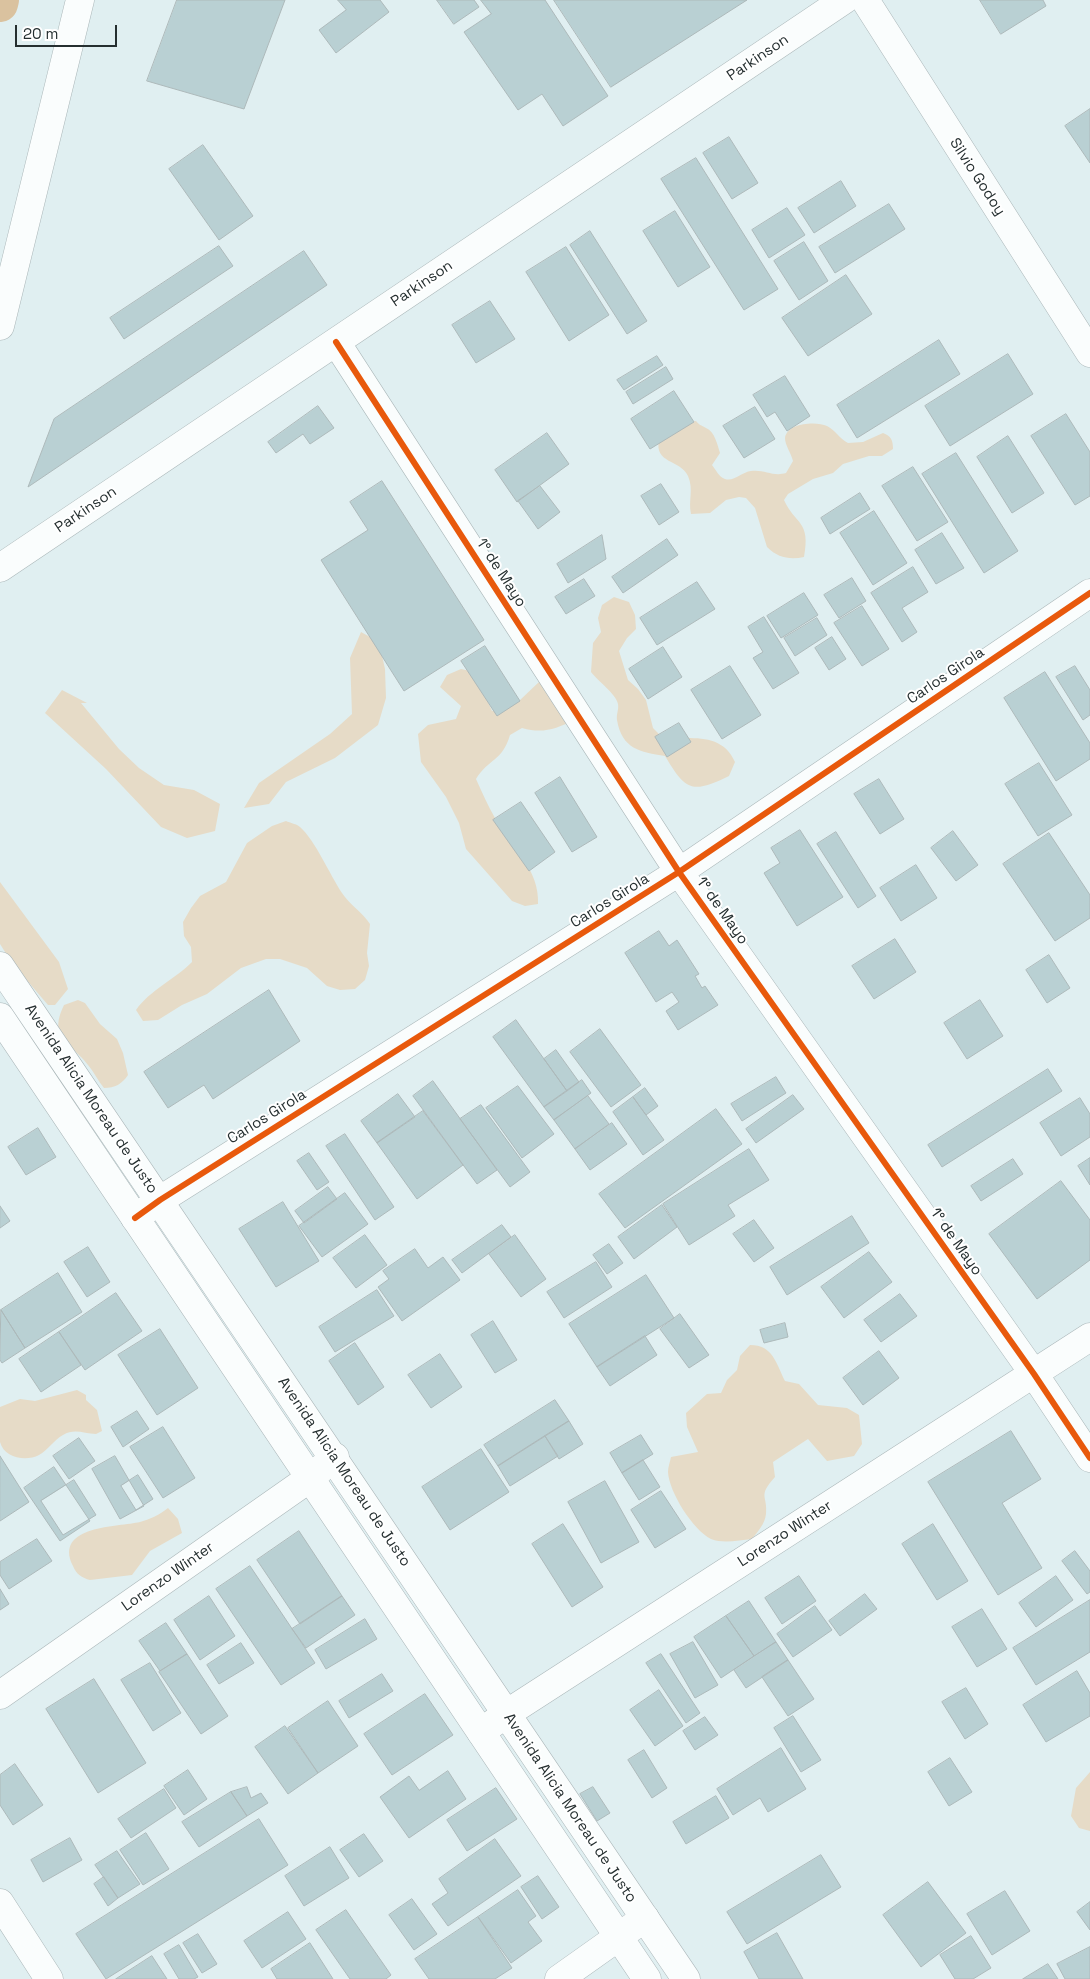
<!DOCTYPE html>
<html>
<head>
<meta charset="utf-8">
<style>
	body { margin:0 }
	#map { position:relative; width:1090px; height:1979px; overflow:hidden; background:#e0eff1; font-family:"Space Grotesk",sans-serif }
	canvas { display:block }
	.scale { position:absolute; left:15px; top:25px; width:102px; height:22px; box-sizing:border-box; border:2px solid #252f30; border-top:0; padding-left:6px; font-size:15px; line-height:18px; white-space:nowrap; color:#252f30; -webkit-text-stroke:4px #fff; paint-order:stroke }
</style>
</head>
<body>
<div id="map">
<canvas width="1090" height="1979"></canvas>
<div class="scale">20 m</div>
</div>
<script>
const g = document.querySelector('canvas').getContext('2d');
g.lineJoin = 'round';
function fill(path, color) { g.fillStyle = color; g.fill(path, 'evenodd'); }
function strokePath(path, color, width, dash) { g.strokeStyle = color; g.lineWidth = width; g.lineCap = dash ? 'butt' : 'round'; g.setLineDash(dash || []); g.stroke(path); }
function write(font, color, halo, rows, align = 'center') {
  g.font = font + ' "Space Grotesk",sans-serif'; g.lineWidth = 4; g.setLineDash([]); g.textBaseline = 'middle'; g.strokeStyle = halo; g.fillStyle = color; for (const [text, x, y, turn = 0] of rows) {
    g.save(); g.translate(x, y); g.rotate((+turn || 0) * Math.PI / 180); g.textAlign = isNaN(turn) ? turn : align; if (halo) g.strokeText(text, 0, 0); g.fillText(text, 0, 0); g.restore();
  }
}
const green = new Path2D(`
	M696,421C699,425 701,425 706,428C715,432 717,444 720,453L712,465C716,470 719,477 725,479C734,482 742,472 751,471C764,469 773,477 786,473L793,461C791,453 785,445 785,438C787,423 816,421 827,426C835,430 840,439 848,443L863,442L883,433C891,436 893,440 893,449L882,456H869L843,464L833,473L813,479L788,494L784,500C795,525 811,520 804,557C790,560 778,558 767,547L755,508L746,498L739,497L726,500L710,513L691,514C688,500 694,490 688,476C680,459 654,464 659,440L682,423Z
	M614,597L629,602L635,615L636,629L627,638L619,651L628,680L638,689L646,700L653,728L663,738C691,739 722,732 735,762L729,776C692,794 686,791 665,756C640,752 622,749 617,720C616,715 619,709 618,704C616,694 598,681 591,672L593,643L601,632L598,618L602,605Z
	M361,632L379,642L385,669L386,698L378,725L335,758L286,782L269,804L244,808L259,783L330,734L352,714L350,658Z
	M461,669L475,672L492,711L519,701L540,681L575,720C555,729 543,734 522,728L510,735C502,762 489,758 476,779C482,792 488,806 495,818C511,845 540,870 538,904L525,906L512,901L466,849L459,823L446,797L421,762L418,734L428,725L456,719L461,706L440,687L447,675Z
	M62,690L87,703H81L119,749L139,768L164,785L194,790L220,804L215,831L187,838L161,827L106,769L45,713Z
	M286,821C290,823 297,824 300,827C315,840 330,875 342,893C350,905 362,912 370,924L367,953L369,966L365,980L355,989L340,990L327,986L307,968L280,959H266L241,968L207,994L182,1005L158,1020L143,1021L136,1010C150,990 174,980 192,962L191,947L184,936L183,922L191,908L200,896L226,882L247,843L272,826Z
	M0,882L59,962L68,989L55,1005H48L12,963L0,944Z
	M78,1000L85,1003L100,1024L117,1039L123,1053L128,1075C122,1084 115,1088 104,1088C98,1081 94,1072 88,1065C72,1043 47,1040 64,1005Z
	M750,1345C773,1345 776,1363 785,1381L799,1384L818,1405L847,1408L859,1415L862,1444L854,1456L827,1461L808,1439L773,1462L775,1477C757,1497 768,1495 766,1514C765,1524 758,1531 752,1539C739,1540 724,1544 711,1539C693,1530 669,1492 668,1472C668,1467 670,1462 671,1457L698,1452L687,1427L686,1413L707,1394L721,1393L727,1380L737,1370L740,1356Z
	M77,1390L86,1395V1400L97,1410L102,1431L96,1434C84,1434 75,1428 63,1435C54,1440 48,1450 39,1455C26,1462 4,1458 0,1442C0,1432 0,1417 0,1407L20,1399L35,1401Z
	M168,1508L178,1519L182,1533L150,1551L132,1575L90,1580C82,1578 76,1574 73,1566C53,1525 119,1527 140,1522C151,1519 159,1515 168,1508Z
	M1090,1772V1831L1079,1828L1071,1816L1076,1788Z`);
const canal = new Path2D(`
	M0,4L1,0`);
const building = new Path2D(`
	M177,0H285L244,109L147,81Z
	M338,0H380L389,12L336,53L319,30L346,10Z
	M437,0H474L479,7L454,24Z
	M481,0H545L608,96L563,126L542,94L518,110L464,32L491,14Z
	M554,0H747L611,87Z
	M980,0H1043L1046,6L1001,34Z
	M1090,109V163L1065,126Z
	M729,137L758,183L732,199L703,153Z
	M203,145L253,216L219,240L169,169Z
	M696,158L778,289L744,310L661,179Z
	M841,181L856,206L814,233L798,208Z
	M889,204L905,229L835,273L819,247Z
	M787,208L805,235L769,258L752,230Z
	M675,211L710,267L678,287L643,231Z
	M590,231L647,321L627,334L570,245Z
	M804,242L828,281L799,300L774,261Z
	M219,246L233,266L124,339L110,318Z
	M566,247L609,315L569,341L526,272Z
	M304,251L327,285L28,487L54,419Z
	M846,275L872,314L808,356L782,318Z
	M490,301L515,339L476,363L452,325Z
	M939,340L960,374L857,438L837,405Z
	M1008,354L1033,394L950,446L925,406Z
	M657,356L663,365L624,390L617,380Z
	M666,367L673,379L633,404L626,392Z
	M785,376L810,416L787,431L775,412L767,417L753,395Z
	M674,391L694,422L650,449L631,419Z
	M318,406L334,428L310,444L303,434L276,453L268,442Z
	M755,407L775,439L744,458L723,426Z
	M1066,414L1090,452V496L1075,505L1031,436Z
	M547,433L569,464L517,502L495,470Z
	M1008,436L1044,493L1012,513L977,457Z
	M956,453L1018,551L984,573L922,474Z
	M913,467L948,522L917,541L882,486Z
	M382,481L484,640L404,691L321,560L368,530L350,502Z
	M661,484L679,512L659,525L641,496Z
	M540,486L560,512L538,529L518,501Z
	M860,493L870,509L830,534L821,518Z
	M874,511L907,563L873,585L840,533Z
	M942,533L964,568L936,584L915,550Z
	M602,535L606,559L568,583L557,564Z
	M667,539L678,555L623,593L612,577Z
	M913,567L928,592L902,608L917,632L902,642L871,593Z
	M852,578L866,601L839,618L824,595Z
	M584,579L595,596L566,614L555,597Z
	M697,582L715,609L657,645L640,618Z
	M804,593L818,615L781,638L767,616Z
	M862,606L889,649L862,666L834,623Z
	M764,617L799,673L773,689L753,658L763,652L748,627Z
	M817,618L827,635L795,656L784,638Z
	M832,637L846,659L829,670L815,648Z
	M485,646L520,701L497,716L461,661Z
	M663,647L682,677L648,699L629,669Z
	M730,666L761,715L722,739L691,690Z
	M1075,666L1090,690V715L1083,720L1056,677Z
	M1045,672L1090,743V759L1056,781L1004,698Z
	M679,723L691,742L667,757L655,737Z
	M1039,763L1072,815L1038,836L1005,784Z
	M560,777L597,837L572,852L535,793Z
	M879,779L904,819L880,834L854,794Z
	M521,802L555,852L529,871L493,820Z
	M800,830L843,897L797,926L764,873L780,863L771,848Z
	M953,831L978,865L956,881L931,848Z
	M836,832L876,896L858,908L817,844Z
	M1049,833L1090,895V918L1055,941L1003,864Z
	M916,865L937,898L901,921L880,888Z
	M659,931L669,946L677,940L699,974L695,976L702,988L705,986L718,1005L678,1030L666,1011L679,1002L672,992L656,1002L625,953Z
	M895,939L916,972L874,999L852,966Z
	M1049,955L1070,988L1047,1003L1026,970Z
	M269,990L300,1041L213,1099L204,1085L168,1108L144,1072Z
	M980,1000L1003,1036L967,1059L944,1023Z
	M516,1020L567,1091L544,1107L493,1037Z
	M600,1029L641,1085L611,1107L570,1052Z
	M556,1050L579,1082L567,1091L544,1059Z
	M1048,1069L1062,1091L942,1167L928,1145Z
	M776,1077L786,1093L742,1121L731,1104Z
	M582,1080L591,1093L554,1120L544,1107Z
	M433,1081L497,1170L477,1184L413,1096Z
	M518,1086L554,1134L522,1158L486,1108Z
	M645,1088L658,1106L646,1115L633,1097Z
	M398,1094L415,1117L377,1143L361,1121Z
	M793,1095L804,1109L756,1143L746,1129Z
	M588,1096L609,1124L575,1149L554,1120Z
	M633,1097L664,1140L643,1155L613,1112Z
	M1080,1098L1090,1114V1137L1061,1156L1040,1123Z
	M481,1105L530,1172L510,1187L460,1119Z
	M716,1109L742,1144L625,1228L599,1194Z
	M423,1111L463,1165L417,1199L377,1143Z
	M612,1123L627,1144L590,1170L575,1149Z
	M38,1128L56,1157L26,1175L8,1147Z
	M345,1134L394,1207L375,1220L326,1146Z
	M749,1149L769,1180L728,1205L735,1216L689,1245L663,1204Z
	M309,1153L329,1182L317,1190L297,1161Z
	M1090,1158V1185L1078,1166Z
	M1013,1159L1023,1174L981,1201L971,1186Z
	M1061,1181L1090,1220V1260L1037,1299L989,1234Z
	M328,1187L337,1199L304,1223L295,1211Z
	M345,1193L368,1224L322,1257L299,1226Z
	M283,1202L319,1261L276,1287L239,1229Z
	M662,1205L677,1227L634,1259L618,1237Z
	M0,1206L10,1221L0,1228Z
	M852,1216L869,1243L787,1295L770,1267Z
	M754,1220L774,1248L754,1262L733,1234Z
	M502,1225L511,1237L462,1273L452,1260Z
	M365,1235L387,1265L356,1288L333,1258Z
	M515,1235L546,1279L521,1297L489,1254Z
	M609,1244L623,1263L607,1274L593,1255Z
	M88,1247L110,1282L87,1297L64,1262Z
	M415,1249L428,1268L443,1257L460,1280L402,1321L378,1287L389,1279L383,1271Z
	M869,1252L892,1282L844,1318L821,1287Z
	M596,1262L612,1287L564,1318L547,1292Z
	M58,1273L82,1312L25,1348L1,1310Z
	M646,1275L674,1318L597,1367L569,1324Z
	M377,1290L394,1316L335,1352L319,1327Z
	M116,1293L142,1331L85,1370L59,1332Z
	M900,1294L917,1316L881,1342L864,1320Z
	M1,1310L25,1348L2,1363L0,1360Z
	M680,1314L709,1355L689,1368L660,1329Z
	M493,1321L517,1360L495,1373L471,1335Z
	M785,1323L788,1337L764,1343L760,1330Z
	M160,1329L198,1388L157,1415L118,1355Z
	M59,1332L81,1365L41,1392L19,1359Z
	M645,1336L657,1355L610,1386L597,1367Z
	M355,1343L384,1387L358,1405L329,1361Z
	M879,1351L899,1378L863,1405L843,1378Z
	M440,1354L462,1387L431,1408L408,1375Z
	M555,1400L569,1421L498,1466L484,1445Z
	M137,1411L149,1429L123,1447L111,1427Z
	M569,1421L583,1444L559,1459L545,1436Z
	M163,1427L195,1478L163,1498L130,1447Z
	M1011,1431L1041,1479L1002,1503L1042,1568L998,1595L928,1482Z
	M641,1435L653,1454L622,1473L610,1453Z
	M545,1436L558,1456L510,1486L498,1466Z
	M79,1438L95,1461L69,1479L53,1456Z
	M481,1449L509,1492L450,1530L422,1487Z
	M0,1456L29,1502L0,1521Z
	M115,1456L144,1506L120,1519L92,1469Z
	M643,1460L660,1487L639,1500L622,1473Z
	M54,1467L90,1521L60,1541L24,1488Z
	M138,1475L153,1499L136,1510L121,1486Z
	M74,1480L96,1515L63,1535L41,1501Z
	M605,1481L639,1542L601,1563L568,1502Z
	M661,1491L686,1529L655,1548L631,1510Z
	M563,1524L603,1587L572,1607L532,1544Z
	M933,1524L968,1581L937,1600L902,1544Z
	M299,1531L342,1596L300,1624L257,1560Z
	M37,1539L52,1561L9,1589L0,1575V1562Z
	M1075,1551L1090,1571V1592L1087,1594L1062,1561Z
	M250,1566L315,1663L281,1685L216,1589Z
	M799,1576L816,1601L782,1624L765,1598Z
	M1056,1576L1073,1600L1036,1627L1019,1603Z
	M0,1589L9,1604L0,1610Z
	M865,1594L877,1609L840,1636L829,1621Z
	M209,1596L235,1636L200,1660L174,1620Z
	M342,1596L355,1615L306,1648L292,1629Z
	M1090,1600V1652L1036,1685L1013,1648Z
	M749,1601L776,1642L754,1656L726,1616Z
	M815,1606L832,1630L793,1657L777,1634Z
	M982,1609L1007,1649L977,1667L952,1627Z
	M726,1616L754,1656L721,1678L694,1637Z
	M365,1619L377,1639L326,1669L315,1650Z
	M166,1623L187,1654L160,1671L139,1641Z
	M693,1642L718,1685L695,1698L670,1654Z
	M776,1642L788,1660L746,1688L734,1670Z
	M241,1643L254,1663L219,1684L207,1665Z
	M187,1654L228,1716L201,1734L159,1672Z
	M661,1654L700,1713L686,1723L646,1663Z
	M788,1660L814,1699L788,1716L762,1677Z
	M150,1663L181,1713L153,1731L121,1680Z
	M1077,1671L1090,1693V1716L1046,1742L1023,1705Z
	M382,1674L393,1691L349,1718L339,1701Z
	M94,1679L146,1763L98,1793L46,1709Z
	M966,1688L988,1724L965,1739L942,1702Z
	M659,1690L683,1726L655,1746L630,1710Z
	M425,1694L453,1735L392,1775L364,1734Z
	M328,1701L358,1746L318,1773L288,1728Z
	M793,1716L821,1760L801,1772L774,1728Z
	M705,1717L718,1735L695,1750L683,1731Z
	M285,1726L318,1773L288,1794L255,1747Z
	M781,1748L806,1789L768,1812L760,1798L733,1815L717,1789Z
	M644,1750L667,1788L652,1798L628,1760Z
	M950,1758L972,1792L949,1806L928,1772Z
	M15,1764L43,1805L13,1825L0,1805V1775Z
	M188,1770L207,1799L184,1815L164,1786Z
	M448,1771L466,1799L409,1838L380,1797L409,1776L419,1790Z
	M247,1787L251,1798L261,1793L268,1803L247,1816L231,1792Z
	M593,1787L610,1813L597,1821L580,1794Z
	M496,1788L517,1819L467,1851L447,1820Z
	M164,1789L176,1808L131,1838L118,1819Z
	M231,1792L247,1816L199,1847L182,1822Z
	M716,1796L729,1818L686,1844L673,1822Z
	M259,1819L288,1865L106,1979L76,1934Z
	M146,1833L169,1869L143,1885L120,1850Z
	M364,1834L383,1861L359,1877L340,1850Z
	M70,1838L82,1860L43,1882L31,1860Z
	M495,1839L521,1876L448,1926L432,1904L448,1893L439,1879Z
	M330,1847L349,1878L304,1906L285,1876Z
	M117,1851L140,1884L118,1898L95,1865Z
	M821,1855L841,1887L747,1944L727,1912Z
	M538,1876L559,1907L542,1919L521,1887Z
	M104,1877L118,1898L108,1906L94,1884Z
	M928,1882L966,1933L921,1967L883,1915Z
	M518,1890L536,1916L528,1922L542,1941L511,1963L478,1917Z
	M1005,1891L1030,1931L992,1955L967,1914Z
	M412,1899L437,1934L414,1950L389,1915Z
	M1090,1902V1930L1077,1912Z
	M346,1910L391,1975L386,1979H350L316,1930Z
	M288,1912L306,1939L262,1968L244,1941Z
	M478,1917L512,1968L495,1979H429L415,1959Z
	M777,1933L803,1979H759L744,1952Z
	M198,1934L217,1964L202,1973L183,1943Z
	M971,1936L991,1968L973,1979H955L940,1955Z
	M310,1943L333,1979H277L271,1969Z
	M179,1945L198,1977L194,1979H179L164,1954Z
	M1090,1947V1979H1065L1057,1964Z
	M152,1956L167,1979H116Z
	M1048,1964L1058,1979H1023Z`);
const minor = new Path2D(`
	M865,0L1090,353
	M336,342L679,872L1034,1374L1090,1458
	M0,568L844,0
	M135,1218L160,1200L679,872L1090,593
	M0,1695L310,1478L335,1457
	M481,1732L506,1714L1090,1337
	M0,1903L49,1979
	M559,1979L645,1918`);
const major = new Path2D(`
	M0,326L80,0
	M0,966L686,1979
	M0,1017L647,1979`);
const cycleway = new Path2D(`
	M336,342L679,872L1034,1374L1090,1458
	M135,1218L160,1200L679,872L1090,593`);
const streetNames = [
	["Parkinson",758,58,-34],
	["Silvio Godoy",977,177,57],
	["Parkinson",422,284,-34],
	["Parkinson",86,510,-34],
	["1° de Mayo",501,573,57],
	["Carlos Girola",946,676,-34],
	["Carlos Girola",610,901,-32],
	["1° de Mayo",722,911,55],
	["Avenida Alicia Moreau de Justo",91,1099,56],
	["Carlos Girola",267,1117,-32],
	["1° de Mayo",956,1242,55],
	["Avenida Alicia Moreau de Justo",344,1472,56],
	["Lorenzo Winter",785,1534,-33],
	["Lorenzo Winter",168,1577,-35],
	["Avenida Alicia Moreau de Justo",570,1808,56]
];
fill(green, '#e6dbc7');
strokePath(canal, '#dac29f', 36);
fill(building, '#b9d0d3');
strokePath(building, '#adb9ba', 1);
strokePath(minor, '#abb7b9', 29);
strokePath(major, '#abb7b9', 29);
strokePath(minor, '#fafdfd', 28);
strokePath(major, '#fafdfd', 28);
strokePath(cycleway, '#e8590c', 6);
write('15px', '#252f30', '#fff', streetNames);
</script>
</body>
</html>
